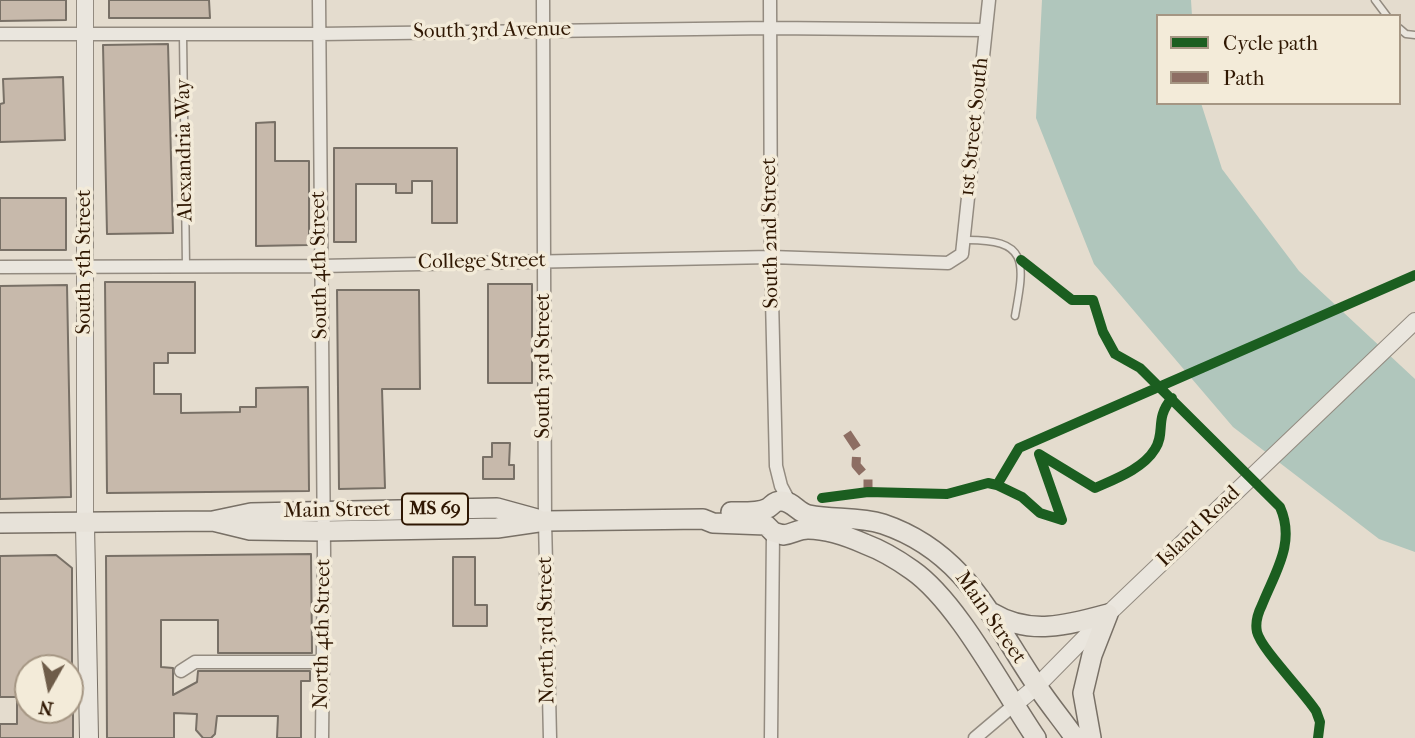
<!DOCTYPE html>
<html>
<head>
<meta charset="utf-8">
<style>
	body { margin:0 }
	#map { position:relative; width:1415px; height:738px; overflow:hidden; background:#e4dcce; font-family:"IM FELL French Canon",serif }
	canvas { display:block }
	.legend { position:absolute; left:1156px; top:14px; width:245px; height:91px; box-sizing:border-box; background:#f3ebd9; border:2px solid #a59683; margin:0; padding:9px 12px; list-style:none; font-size:21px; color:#2f1702 }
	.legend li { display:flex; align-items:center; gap:14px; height:35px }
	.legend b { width:35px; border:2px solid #a59683 }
	.north { position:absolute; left:14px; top:654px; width:70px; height:70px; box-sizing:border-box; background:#f3ebd9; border:2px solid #a59683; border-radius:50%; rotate:189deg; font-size:19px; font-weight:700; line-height:28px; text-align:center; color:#2f1702 }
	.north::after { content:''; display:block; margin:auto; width:24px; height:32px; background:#6e5c49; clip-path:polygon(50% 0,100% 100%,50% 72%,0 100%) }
</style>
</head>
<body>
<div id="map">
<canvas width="1415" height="738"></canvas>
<ul class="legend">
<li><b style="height:9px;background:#1b5e20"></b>Cycle path</li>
<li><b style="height:9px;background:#8d6e63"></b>Path</li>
</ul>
<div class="north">N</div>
</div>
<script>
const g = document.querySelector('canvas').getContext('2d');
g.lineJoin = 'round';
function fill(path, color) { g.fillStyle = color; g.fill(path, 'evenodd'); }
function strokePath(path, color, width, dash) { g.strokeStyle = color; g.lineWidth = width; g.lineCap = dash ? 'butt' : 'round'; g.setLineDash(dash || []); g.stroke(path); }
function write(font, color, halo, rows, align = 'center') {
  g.font = font + ' "IM FELL French Canon",serif'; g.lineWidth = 7; g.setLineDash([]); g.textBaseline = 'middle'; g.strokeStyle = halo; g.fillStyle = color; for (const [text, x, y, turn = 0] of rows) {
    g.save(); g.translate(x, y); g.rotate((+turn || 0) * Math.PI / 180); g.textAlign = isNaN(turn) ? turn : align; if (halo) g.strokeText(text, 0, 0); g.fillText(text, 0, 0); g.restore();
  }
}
const water = new Path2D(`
	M1042,0H1191L1192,16H1158V103H1201L1222,169L1299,271L1415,379V552L1379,539L1233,427L1094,264L1036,118Z`);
const building = new Path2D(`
	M0,0H66V20L0,21Z
	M109,0H209L210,18H109Z
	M168,44L173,233L107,234L103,45Z
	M63,77L65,140L0,142V104L4,103L3,79Z
	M275,122V161H309V245L256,246V123Z
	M334,148H457V223H432V181H412V193H396V184H356V242H334Z
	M0,198H66V250H0Z
	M105,282H195V353H168V363H154V394H181V413L240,412V407H256V388L308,387L309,491L107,493Z
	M488,284H532V383H488Z
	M67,285L71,497L0,499V286Z
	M337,290H419L420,389H382L385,488L339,489Z
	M492,443H510L509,465H514V479H483V457H492Z
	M311,554L312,653H218V620H161V667L173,668V695L197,682L198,671H310V681H301V738H277L278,716H217L215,734L211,738H203L196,730L197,714L174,713V738H107L106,556Z
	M56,555L72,568V668H28V710H73V738H0V724H17V697H0V556Z
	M453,557H475V605H487V626H453Z`);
const service = new Path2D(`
	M1375,0L1387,16
	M1399,28L1406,34L1415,35
	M183,35L186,266
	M964,240C1029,239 1025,261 1015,316`);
const minor = new Path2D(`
	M319,0L324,552L322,738
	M543,0L545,521L550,738
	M770,0L771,257L776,466L781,486L790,503
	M0,34H319L770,28L985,30
	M0,267L320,266L771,257L948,263L962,254L989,0
	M181,671L195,662H323
	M771,738L773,532
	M975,738L1014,705`);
const tertiary = new Path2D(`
	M85,0V523
	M1014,705L1037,686L1108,614L1415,321`);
const secondary = new Path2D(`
	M85,523L89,738`);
const primary = new Path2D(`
	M731,512C741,512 759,513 768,508C773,505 774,501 781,501C793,501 798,513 809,515C834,520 858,516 883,524C966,552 992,620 1037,686C1049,704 1063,721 1075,738
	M213,521L250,530L323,531L497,528L545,521L703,519L713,523L766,525L773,532L783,535C793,534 798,529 808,529C828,529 847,536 865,544C881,550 898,560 912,570C958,602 1003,690 1036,738
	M0,523L213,521L251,513L497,508L537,519
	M992,613C1030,636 1068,625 1108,614
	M1091,738L1083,693L1092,655L1108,614`);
const quiet = new Path2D(`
	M847,433L857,448L856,465L868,479V492`);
const cycleway = new Path2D(`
	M1021,260L1072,300H1093L1103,332L1115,354L1140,368L1280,507C1296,543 1275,572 1262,605C1258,613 1255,623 1257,632C1261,649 1304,692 1316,711L1320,722L1318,738
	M997,485L1022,497L1040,513L1062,520L1039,454L1095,488C1115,479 1143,469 1155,449C1166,432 1154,419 1172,398
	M822,498L868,492L947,494L988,483L997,485L1019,448L1415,275`);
const shields = [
	[435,509,66]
];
const shieldNames = [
	["MS 69",435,509]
];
const streetNames = [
	["South 3rd Avenue",492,31,-1],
	["1st Street South",975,127,-84],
	["Alexandria Way",185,150,-91],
	["South 2nd Street",771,233,-91],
	["South 5th Street",85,262,-90],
	["College Street",482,262,-1],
	["South 4th Street",320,265,-91],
	["South 3rd Street",544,366,-90],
	["Main Street",337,511,-1],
	["Island Road",1199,527,-44],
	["Main Street",990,618,55],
	["North 3rd Street",547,630,-91],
	["North 4th Street",323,634,-89]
];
fill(water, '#b0c6bc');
fill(building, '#c7b9ab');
strokePath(building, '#787066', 2);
strokePath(service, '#938b80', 9);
strokePath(minor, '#938b80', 15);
strokePath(tertiary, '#938b80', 18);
strokePath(secondary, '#787066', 20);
strokePath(primary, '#787066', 22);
strokePath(service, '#eae6de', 6);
strokePath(minor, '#eae6de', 12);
strokePath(tertiary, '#eae6de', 16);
strokePath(secondary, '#eae6de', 18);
strokePath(primary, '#e7e2d9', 19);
strokePath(quiet, '#8d6e63', 9, [18, 9]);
strokePath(cycleway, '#1b5e20', 10);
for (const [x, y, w] of shields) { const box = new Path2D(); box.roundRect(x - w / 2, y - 15.5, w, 31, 5); g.fillStyle = '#f3ebd9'; g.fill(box); strokePath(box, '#2f1702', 2); }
write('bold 19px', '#2f1702', null, shieldNames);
write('21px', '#2f1702', '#f3ebd9', streetNames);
</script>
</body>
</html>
